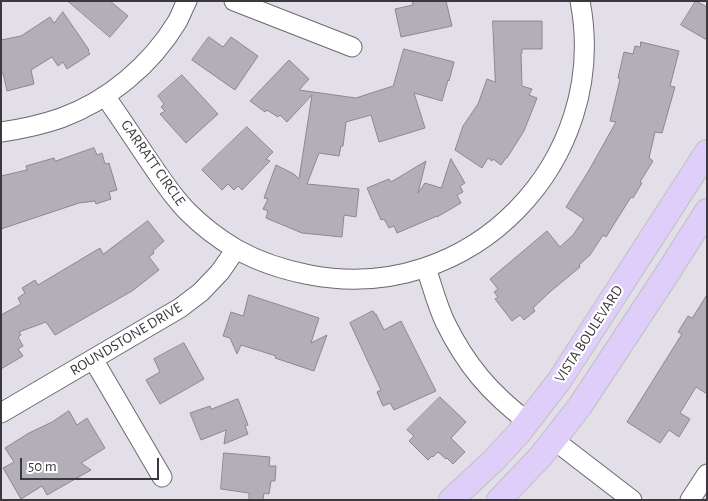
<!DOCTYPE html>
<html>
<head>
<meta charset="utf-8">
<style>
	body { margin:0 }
	#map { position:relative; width:708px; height:501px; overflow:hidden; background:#e2dfe8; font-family:"Alegreya Sans",sans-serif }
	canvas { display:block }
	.frame { position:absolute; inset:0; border:2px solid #3b393d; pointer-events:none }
	.scale { position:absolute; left:20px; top:458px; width:139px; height:22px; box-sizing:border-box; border:2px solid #3b393d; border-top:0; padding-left:6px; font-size:15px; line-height:18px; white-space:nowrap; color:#3b393d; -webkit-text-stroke:4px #fff; paint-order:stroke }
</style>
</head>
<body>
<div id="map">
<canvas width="708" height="501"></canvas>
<div class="frame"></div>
<div class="scale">50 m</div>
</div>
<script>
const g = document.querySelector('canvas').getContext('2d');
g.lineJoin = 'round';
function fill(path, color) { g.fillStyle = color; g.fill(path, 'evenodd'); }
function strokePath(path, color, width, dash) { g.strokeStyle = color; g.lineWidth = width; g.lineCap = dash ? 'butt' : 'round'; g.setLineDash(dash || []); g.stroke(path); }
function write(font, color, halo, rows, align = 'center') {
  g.font = font + ' "Alegreya Sans",sans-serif'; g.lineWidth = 4.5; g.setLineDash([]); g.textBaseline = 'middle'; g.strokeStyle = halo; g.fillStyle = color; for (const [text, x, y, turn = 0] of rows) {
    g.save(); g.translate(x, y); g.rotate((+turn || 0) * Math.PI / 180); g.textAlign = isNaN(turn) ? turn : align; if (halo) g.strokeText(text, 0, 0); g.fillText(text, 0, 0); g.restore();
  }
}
const building = new Path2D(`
	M68,1H110L128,16L110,37Z
	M412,1H446L452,26L401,37L395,9L413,5Z
	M696,1L707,7V40L681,25Z
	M63,12L89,50L88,51L90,54L67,69L63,62L58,66L52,57L31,70L34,84L7,91L3,73L1,74V40L21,36L50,17L54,23Z
	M493,21H542V49H522V53H521L522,86L532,89L529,95L537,98L524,131L507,158H506L501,165L493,159L492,161L488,158L482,168L455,150L463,126L478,104L487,79L495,82Z
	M209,37L223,47L231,37L258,56L235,90L192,60Z
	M641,42L679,51L670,86L675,87L662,133L655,132L649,158L653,161L640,182L642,183L633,198L631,197L606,237L603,235L590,255L579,265L580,267L551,291L533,308L535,311L524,320L520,315L512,321L495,299L498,297L494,292L498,289L490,279L547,231L560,247L573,235L584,219L566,207L588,172L616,122L610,121L620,79L618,78L624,52L633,54L635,46L640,47Z
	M404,49L454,62L449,81L448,80L442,101L414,93L425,128L379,142L371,115L346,122L343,146H341L339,156L319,153L307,184L359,189L356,217L344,215L342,237L302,233L266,218L268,211L263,209L268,199L264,198L276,165L294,174L299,179L312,95L287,122L280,115L278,117L267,110L265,112L250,101L289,60L309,79L299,90L356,98L393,86Z
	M182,75L218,114L186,143L160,114L165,111L161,107L164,104L158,96Z
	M247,127L273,152L266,159L270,161L242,190L238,186L234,190L228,184L222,190L202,170Z
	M94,148L97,155L102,153L105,164L109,163L117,190L109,192L111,199L96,204L95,201L79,203L1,229V176L27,170L26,166L54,158L55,161Z
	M451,159L465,183L460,186L463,192L457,195L461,203L437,217V216L397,233L394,226L389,228L384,219L381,220L367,188L389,179L391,182L426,161L418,193L425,183L441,188Z
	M148,221L164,241L153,251L154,253L149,257L159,270L132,291L55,335L46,322L19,332L21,335L18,337L23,346L18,349L23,356L1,369V315L21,304L18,298L25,293L22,288L35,280L38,285L100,248L103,254Z
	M249,295L319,318L311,343L327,335L314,371L275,358L276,356L241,345L237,354L230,338L223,336L231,312L243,316Z
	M707,295V394L696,387L680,413L690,419L679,437L669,430L660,443L627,422L682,334L678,332L688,316L692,318Z
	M373,311L375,314H376L384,330L401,321L436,391L394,410L390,403L383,406L377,392L381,390L350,323Z
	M184,343L204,379L160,404L146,380L160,372L154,359Z
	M440,397L466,422L451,438L465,452L453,464L447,458L446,459L438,452L433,457L432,456L428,460L409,441L414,436L407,430Z
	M238,399L248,425L245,426L248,434L224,444L226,430L201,440L190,413L210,406L211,409Z
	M69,411L77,425L87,418L105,448L81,463L91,470L47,495L42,486L21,499L3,468L14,462L5,448L29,433L52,422Z
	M224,453L270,457L269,466H276L275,481H271L269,494L264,493L263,500H249V493L221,489Z`);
const minor = new Path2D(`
	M234,1L352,47
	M105,96C119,116 133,137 147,158C160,177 172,196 188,212C202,226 219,239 236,249C259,262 284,270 310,275C471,306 611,161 580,1
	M1,132C22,129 41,125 61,118C108,101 151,65 177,22C181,15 183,8 187,1
	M426,268C432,285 437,305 445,322C466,365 490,393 528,422
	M93,359L162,477
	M1,413L180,308L201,292L220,272L236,249
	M554,440L632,500
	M690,500L707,474`);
const major = new Path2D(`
	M451,500L493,461L518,434L559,381L707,152
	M499,500L541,456L580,406L665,277L707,211`);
const streetNames = [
	["GARRATT CIRCLE",153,163,55],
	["VISTA BOULEVARD",589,334,-57],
	["ROUNDSTONE DRIVE",126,339,-31]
];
fill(building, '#b3afb8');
strokePath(building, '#8b8891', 1);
strokePath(minor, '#6b6871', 21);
strokePath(major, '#c0c0c1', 26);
strokePath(minor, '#fff', 19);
strokePath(major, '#dfcefa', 24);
write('15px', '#3b393d', '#fff', streetNames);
</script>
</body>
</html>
